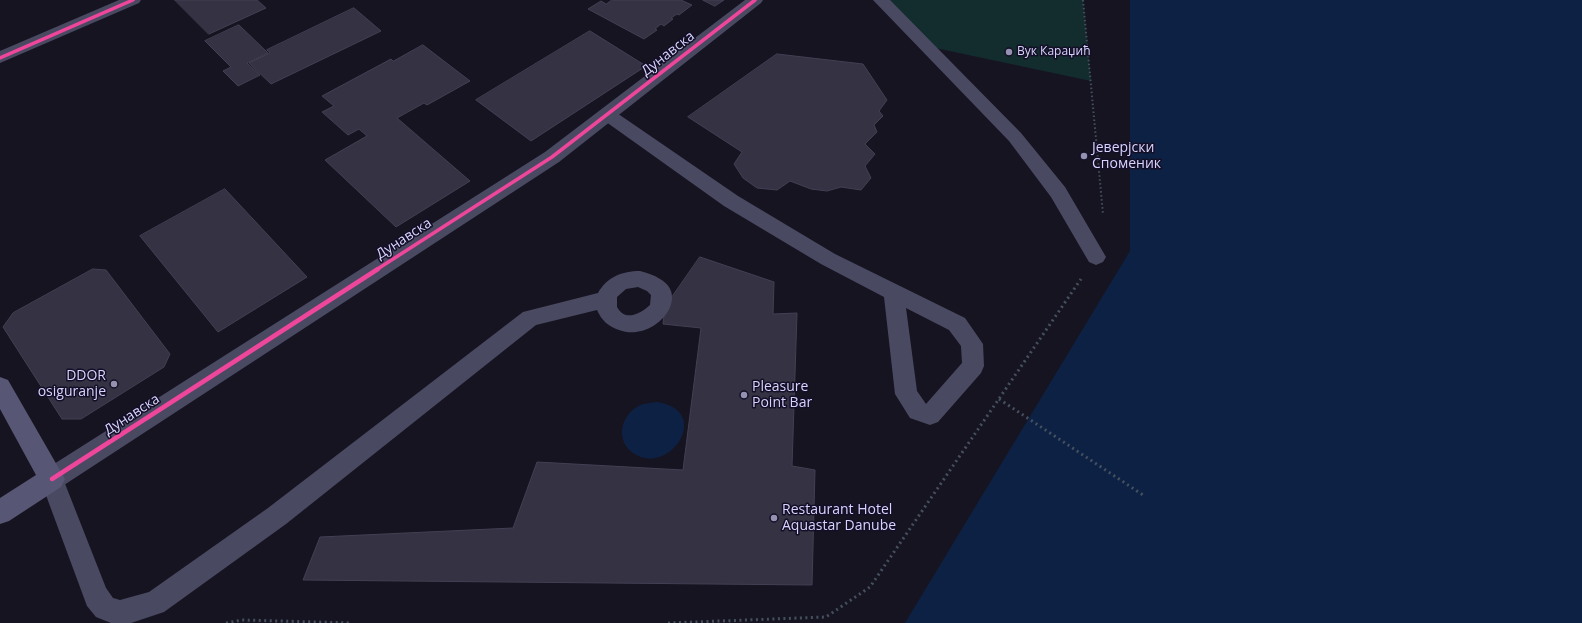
<!DOCTYPE html>
<html>
<head>
<meta charset="utf-8">
<style>
	body { margin:0 }
	canvas { display:block; background:#161421 }
</style>
</head>
<body>
<canvas width="1582" height="623"></canvas>
<script>
const g = document.querySelector('canvas').getContext('2d');
g.lineJoin = 'round';
function fill(path, color) { g.fillStyle = color; g.fill(path, 'evenodd'); }
function strokePath(path, color, width, dash) { g.strokeStyle = color; g.lineWidth = width; g.lineCap = dash ? 'butt' : 'round'; g.setLineDash(dash || []); g.stroke(path); }
function write(font, color, halo, rows, align = 'center') {
  g.font = font + ' "Open Sans",sans-serif'; g.lineWidth = 3; g.setLineDash([]); g.textBaseline = 'middle'; g.strokeStyle = halo; g.fillStyle = color; for (const [text, x, y, turn = 0] of rows) {
    g.save(); g.translate(x, y); g.rotate((+turn || 0) * Math.PI / 180); g.textAlign = isNaN(turn) ? turn : align; if (halo) g.strokeText(text, 0, 0); g.fillText(text, 0, 0); g.restore();
  }
}
const green = new Path2D(`
	M881,0H1083L1091,81L926,46Z`);
const water = new Path2D(`
	M1130,0H1582V623H905L1130,251Z
	M657,402C714,411 669,478 633,453C616,441 620,417 637,407C643,403 650,403 657,402Z`);
const building = new Path2D(`
	M175,0H257L266,8L209,34Z
	M612,0H681L692,5L679,15L677,14L671,18L673,19L664,26L661,24L655,29L657,30L644,39L588,9L601,1L606,4Z
	M703,0H724L715,6Z
	M354,8L381,31L271,84L249,63L270,53L267,50Z
	M239,25L268,53L247,63L260,75L238,86L223,71L231,67L205,41Z
	M590,31L646,66L531,141L476,100Z
	M423,45L470,81L427,105L424,103L397,118L470,181L396,227L325,160L367,136L359,129L348,135L322,112L334,106L322,96L391,59L393,61Z
	M777,54L863,64L887,100L879,111L883,116L874,125L877,132L865,144L875,154L865,166L871,178L861,190L841,187L827,191L811,189L790,181L777,190L757,188L743,178L734,164L742,152L688,117Z
	M225,189L307,277L218,332L140,236Z
	M700,257L774,282L773,314L797,313L792,466L815,470L812,585L303,580L320,537L513,528L537,462L683,470L701,328L663,324L665,307Z
	M93,269L106,270L170,354L164,367L81,419H62L3,327L13,313Z`);
const pathFar1 = new Path2D(`
	M1083,0L1103,214`);
const path = new Path2D(`
	M999,399L1143,495
	M226,623L242,620L352,623
	M668,623L826,617L870,587L1081,279`);
const lane = new Path2D(`
	M873,0H890L1021,133L1065,187L1106,257L1103,262L1096,265L1089,262L1051,197L1009,141Z
	M608,109L614,111L738,196L835,254L965,318L983,344L984,366L981,373L938,422L930,425L910,418L895,394L884,297L821,264L724,206L602,119L599,115L602,111ZM906,308L949,330L961,346L962,363L926,404L917,391Z
	M640,271C647,273 654,275 660,279C692,297 654,343 619,330C608,326 602,321 597,310L536,325L286,524L164,612L131,623H111L96,617L87,606L40,479L44,471L52,468L60,471L106,588L113,598L120,600L149,592L268,508L523,312L598,293C607,277 622,271 640,271ZM638,287L647,291L651,295L650,305C640,314 625,322 617,307V297L626,289Z`);
const street = new Path2D(`
	M119,0H141L139,3L0,63V51Z
	M745,0H763L761,3L559,162L61,487L52,491L43,487L39,479L43,471L545,152Z`);
const secondary = new Path2D(`
	M0,377L8,380L65,479L61,487L9,521L0,524V498L36,475L0,409Z`);
const cyclewayFar1 = new Path2D(`
	M0,58L133,0
	M376,270L552,157L755,0`);
const cycleway = new Path2D(`
	M52,479L378,269`);
const markers = [
	[1009,52,4,"#9591b1"],
	[1084,156,4,"#9591b1"],
	[114,384,4,"#9591b1"],
	[744,395,4,"#9591b1"],
	[774,518,4,"#9591b1"]
];
const farPoinames = [
	["Вук Караџић",1017,52]
];
const streetNames = [
	["Дунавска",668,54,-38],
	["Дунавска",404,239,-33],
	["Дунавска",132,415,-33]
];
const poiNames = [
	["Јеверјски",1092,148],
	["Споменик",1092,164],
	["DDOR",106,376,"right"],
	["osiguranje",106,392,"right"],
	["Pleasure",752,387],
	["Point Bar",752,403],
	["Restaurant Hotel",782,510],
	["Aquastar Danube",782,526]
];
fill(green, '#132c2d');
fill(water, '#0d2144');
fill(building, '#343243');
strokePath(building, '#433f54', 1);
strokePath(pathFar1, '#44505f', 2, [1.5, 2.5]);
strokePath(path, '#44505f', 3, [2, 3.5]);
fill(lane, '#4a4962');
fill(street, '#4a4962');
fill(secondary, '#575674');
strokePath(cyclewayFar1, '#ed469a', 3.5);
strokePath(cycleway, '#ed469a', 4.5);
for (const [x, y, r, color] of markers) { const dot = new Path2D(); dot.arc(x, y, r, 0, 2 * Math.PI); g.fillStyle = color; g.fill(dot); strokePath(dot, '#130f26', 1.5); }
write('12px', '#d9d4ff', '#130f26', farPoinames, 'left');
write('14px', '#d9d4ff', '#130f26', streetNames);
write('14px', '#d9d4ff', '#130f26', poiNames, 'left');
</script>
</body>
</html>
